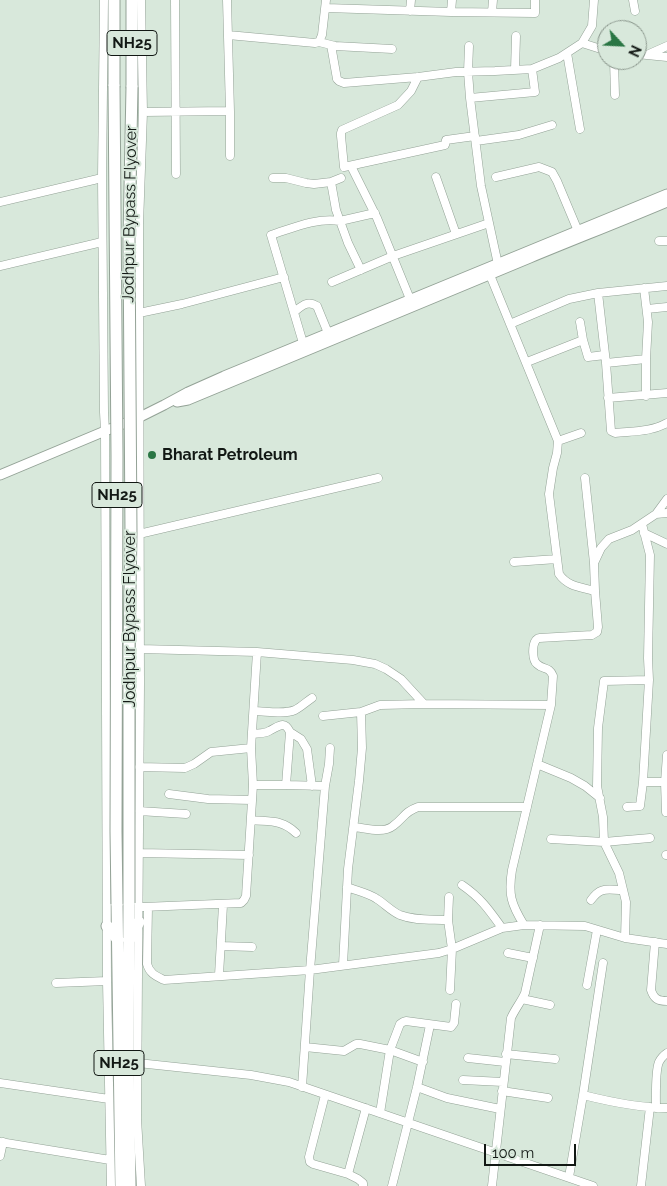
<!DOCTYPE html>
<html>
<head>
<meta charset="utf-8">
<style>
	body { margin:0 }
	#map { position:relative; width:667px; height:1186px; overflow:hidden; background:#d8e8db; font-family:Raleway,sans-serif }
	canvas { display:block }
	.north { position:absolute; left:597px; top:20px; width:50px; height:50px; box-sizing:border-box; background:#d8e8db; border:1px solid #89958b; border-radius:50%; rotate:115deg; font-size:14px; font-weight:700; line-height:20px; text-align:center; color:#121814 }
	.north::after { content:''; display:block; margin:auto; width:18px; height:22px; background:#2a7644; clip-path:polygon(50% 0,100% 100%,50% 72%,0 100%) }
	.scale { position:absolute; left:484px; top:1144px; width:92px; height:22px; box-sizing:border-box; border:2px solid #121814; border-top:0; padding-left:6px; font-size:15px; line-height:18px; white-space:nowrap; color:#121814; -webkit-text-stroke:4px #d8e8db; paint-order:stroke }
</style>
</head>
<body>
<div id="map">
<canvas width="667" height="1186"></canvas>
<div class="north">N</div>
<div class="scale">100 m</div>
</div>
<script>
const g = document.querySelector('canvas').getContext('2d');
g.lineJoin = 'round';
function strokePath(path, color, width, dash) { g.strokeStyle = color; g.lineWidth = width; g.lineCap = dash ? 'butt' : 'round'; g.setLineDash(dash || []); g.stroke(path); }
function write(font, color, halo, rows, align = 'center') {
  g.font = font + ' Raleway,sans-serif'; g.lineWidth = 4; g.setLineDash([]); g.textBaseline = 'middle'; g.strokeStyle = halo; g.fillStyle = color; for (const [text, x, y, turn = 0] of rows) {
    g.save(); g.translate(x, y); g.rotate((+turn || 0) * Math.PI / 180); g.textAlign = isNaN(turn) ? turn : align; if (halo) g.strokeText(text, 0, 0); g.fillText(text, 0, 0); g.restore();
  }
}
const minor = new Path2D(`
	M104,0L102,178L104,412L105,431L107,981L111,1186
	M175,0L176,174
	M594,0L592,26L582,43L607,51
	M633,0L635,11
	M326,8L451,12L452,0
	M410,11L411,0
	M451,12L535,13V0
	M492,12L493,0
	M228,35L315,43L319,42L322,35L326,0
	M319,42L335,46L392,49
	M331,45L337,79L339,81L344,83L418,77L456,72L495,71L532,69L559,58L582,43
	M469,46L468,72L470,98L481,186L499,269
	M567,53L580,129
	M637,54L667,57
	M649,54L667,46
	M614,60L615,95
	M515,70L516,36
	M418,77L411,91L398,105L342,130L341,133V136L344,167L445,145L446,140L475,136
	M470,98L535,92L532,69
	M143,112L230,111L227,0
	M476,141L519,135L552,125
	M230,156V111
	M351,166L377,218L410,299
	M436,177L456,234
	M496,177L539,167L552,172L557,181L578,231
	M273,178H286L306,183L314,184L331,182L341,178
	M331,182L336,210L340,221L375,213
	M0,202L102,178
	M659,241H667
	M0,266L102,242
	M490,275L558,441L557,453L553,468L549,494L559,574C568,587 581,587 595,591L598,627L597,632L592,635L539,638C538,638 537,639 536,640C532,645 532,660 537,664C543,670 549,666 553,676L551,705L512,870C508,894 511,904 524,925
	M332,282L393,256L489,223
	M667,286L598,293L606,363L611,431L615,433C633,431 651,432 667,423
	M644,288L648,322L646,359
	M647,309L667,307
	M294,312C302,306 307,300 317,306L328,333
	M139,313L182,304L284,277
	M580,322L583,340
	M510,324L569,299L598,293
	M303,343L271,235C293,228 317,217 340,221L348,243L361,270
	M527,362L583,340L588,357L605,355
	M606,363L646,359V396
	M608,398L667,393
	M558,441L581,433
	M585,478L594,563
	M656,514L667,499
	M642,524L650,555L648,658L649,680
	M644,533L667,544
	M139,534L378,478
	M514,562L557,559
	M595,591L594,563L601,548L609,539L632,530L656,514L667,513
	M140,649L257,652L251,748L253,785L246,896L244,900L241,903L143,907
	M257,652L353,660L375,664L386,669L401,679L424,704
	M254,711C266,711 283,715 295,710C301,707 306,702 312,698
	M323,716L361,712L380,705L424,704L551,705
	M290,732L301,739L307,749L312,786
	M667,755L665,782L666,812H667
	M537,764L571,778L585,786L600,798
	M139,767L185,768L194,764L211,752L251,748
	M253,785H286
	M325,786L329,764L330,748
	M169,794L208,799L252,800
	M627,807L640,806L643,782
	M139,811L186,814
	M251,820C269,822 282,819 296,833
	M354,827C365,828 383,834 393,826C404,818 404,812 418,807H527
	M551,839L604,842L603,817L597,786L598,728L604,681L649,680L643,782H667
	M139,853L249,855
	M666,855H667
	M462,885C481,898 489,910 502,928
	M347,887C357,891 368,893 377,899C385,904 391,911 400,915C415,921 432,919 448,920
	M449,897L448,920L452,949L450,990
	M591,900C601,886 607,890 623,890
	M148,907L147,964C150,974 156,976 164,980L310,970L325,786L286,785L290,732C284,719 278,727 269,731C264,734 258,733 252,734
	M625,938L626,902L619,873L604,842L650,838
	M655,942L651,990C654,999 658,1001 667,1001
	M221,946L252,947
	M508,953L533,958
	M603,963L583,1095C611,1102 639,1108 667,1108
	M343,965L348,869L359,781L362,748L361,712
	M219,975L223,905
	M56,983L107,981
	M587,985L597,930
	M522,999L550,1005
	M305,1047L344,1051L356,1044H360L390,1050L423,1062
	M506,1054L555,1059
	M468,1058L505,1062
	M138,1063L251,1075L289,1082L593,1186
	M463,1080L503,1082
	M0,1083L109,1099
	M302,1087L310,970L439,953L452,949L502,928L524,925L585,926L625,938L667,944
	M417,1087L447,1098L500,1109
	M502,1091L548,1098
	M325,1095L309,1157L310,1162L313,1164L348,1174
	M656,1108C656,1097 655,1071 659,1062C661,1058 664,1055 667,1053
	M380,1113L390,1050L400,1024L403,1022L406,1021L451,1027L454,1023L456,1004
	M0,1142L110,1160
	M0,1156L3,1142
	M569,1177L583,1095
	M141,1186L137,1119L140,684L139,224L143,112L141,0
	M363,1186V1183L358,1179L348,1174L366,1108
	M392,1186L417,1087L430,1025
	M492,1186L511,1018C515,1009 521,1002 525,993L540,925
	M641,1186L650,1107`);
const major = new Path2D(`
	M177,402L188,400C302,352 416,305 530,258C576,239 622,221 667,202
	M0,475L105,431L138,418L164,405L188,392L224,376L667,194`);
const highway = new Path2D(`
	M114,0V86
	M132,0V87
	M129,903L128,1063L130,1186
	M117,904L121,1186
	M107,926L118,940
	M130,939L139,922`);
const highwayBridge = new Path2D(`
	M114,86L117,456L116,831L117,904
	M129,903V650L131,533L129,239L132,87`);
const markers = [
	[152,455,5,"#2a7644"]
];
const shields = [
	[132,43,50],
	[117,495,50],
	[119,1063,50]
];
const shieldNames = [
	["NH25",132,43],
	["NH25",117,495],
	["NH25",119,1063]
];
const streetNames = [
	["Jodhpur Bypass Flyover",130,214,-89],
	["Jodhpur Bypass Flyover",130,619,-90]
];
const poiNames = [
	["Bharat Petroleum",162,455]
];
strokePath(minor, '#93a296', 9);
strokePath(major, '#93a296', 11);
strokePath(highway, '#93a296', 13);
strokePath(minor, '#fff', 8);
strokePath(major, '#fff', 9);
strokePath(highway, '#fff', 11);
strokePath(highwayBridge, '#93a296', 13, []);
strokePath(highwayBridge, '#fff', 11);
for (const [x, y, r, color] of markers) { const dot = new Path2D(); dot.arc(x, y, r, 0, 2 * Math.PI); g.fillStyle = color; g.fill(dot); strokePath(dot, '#d8e8db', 2); }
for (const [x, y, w] of shields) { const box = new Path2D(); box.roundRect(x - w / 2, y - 12.5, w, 25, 4); g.fillStyle = '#d8e8db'; g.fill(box); strokePath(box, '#121814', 1); }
write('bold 15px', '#121814', null, shieldNames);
write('16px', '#121814', '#d8e8db', streetNames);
write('bold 16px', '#121814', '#d8e8db', poiNames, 'left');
</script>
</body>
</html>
